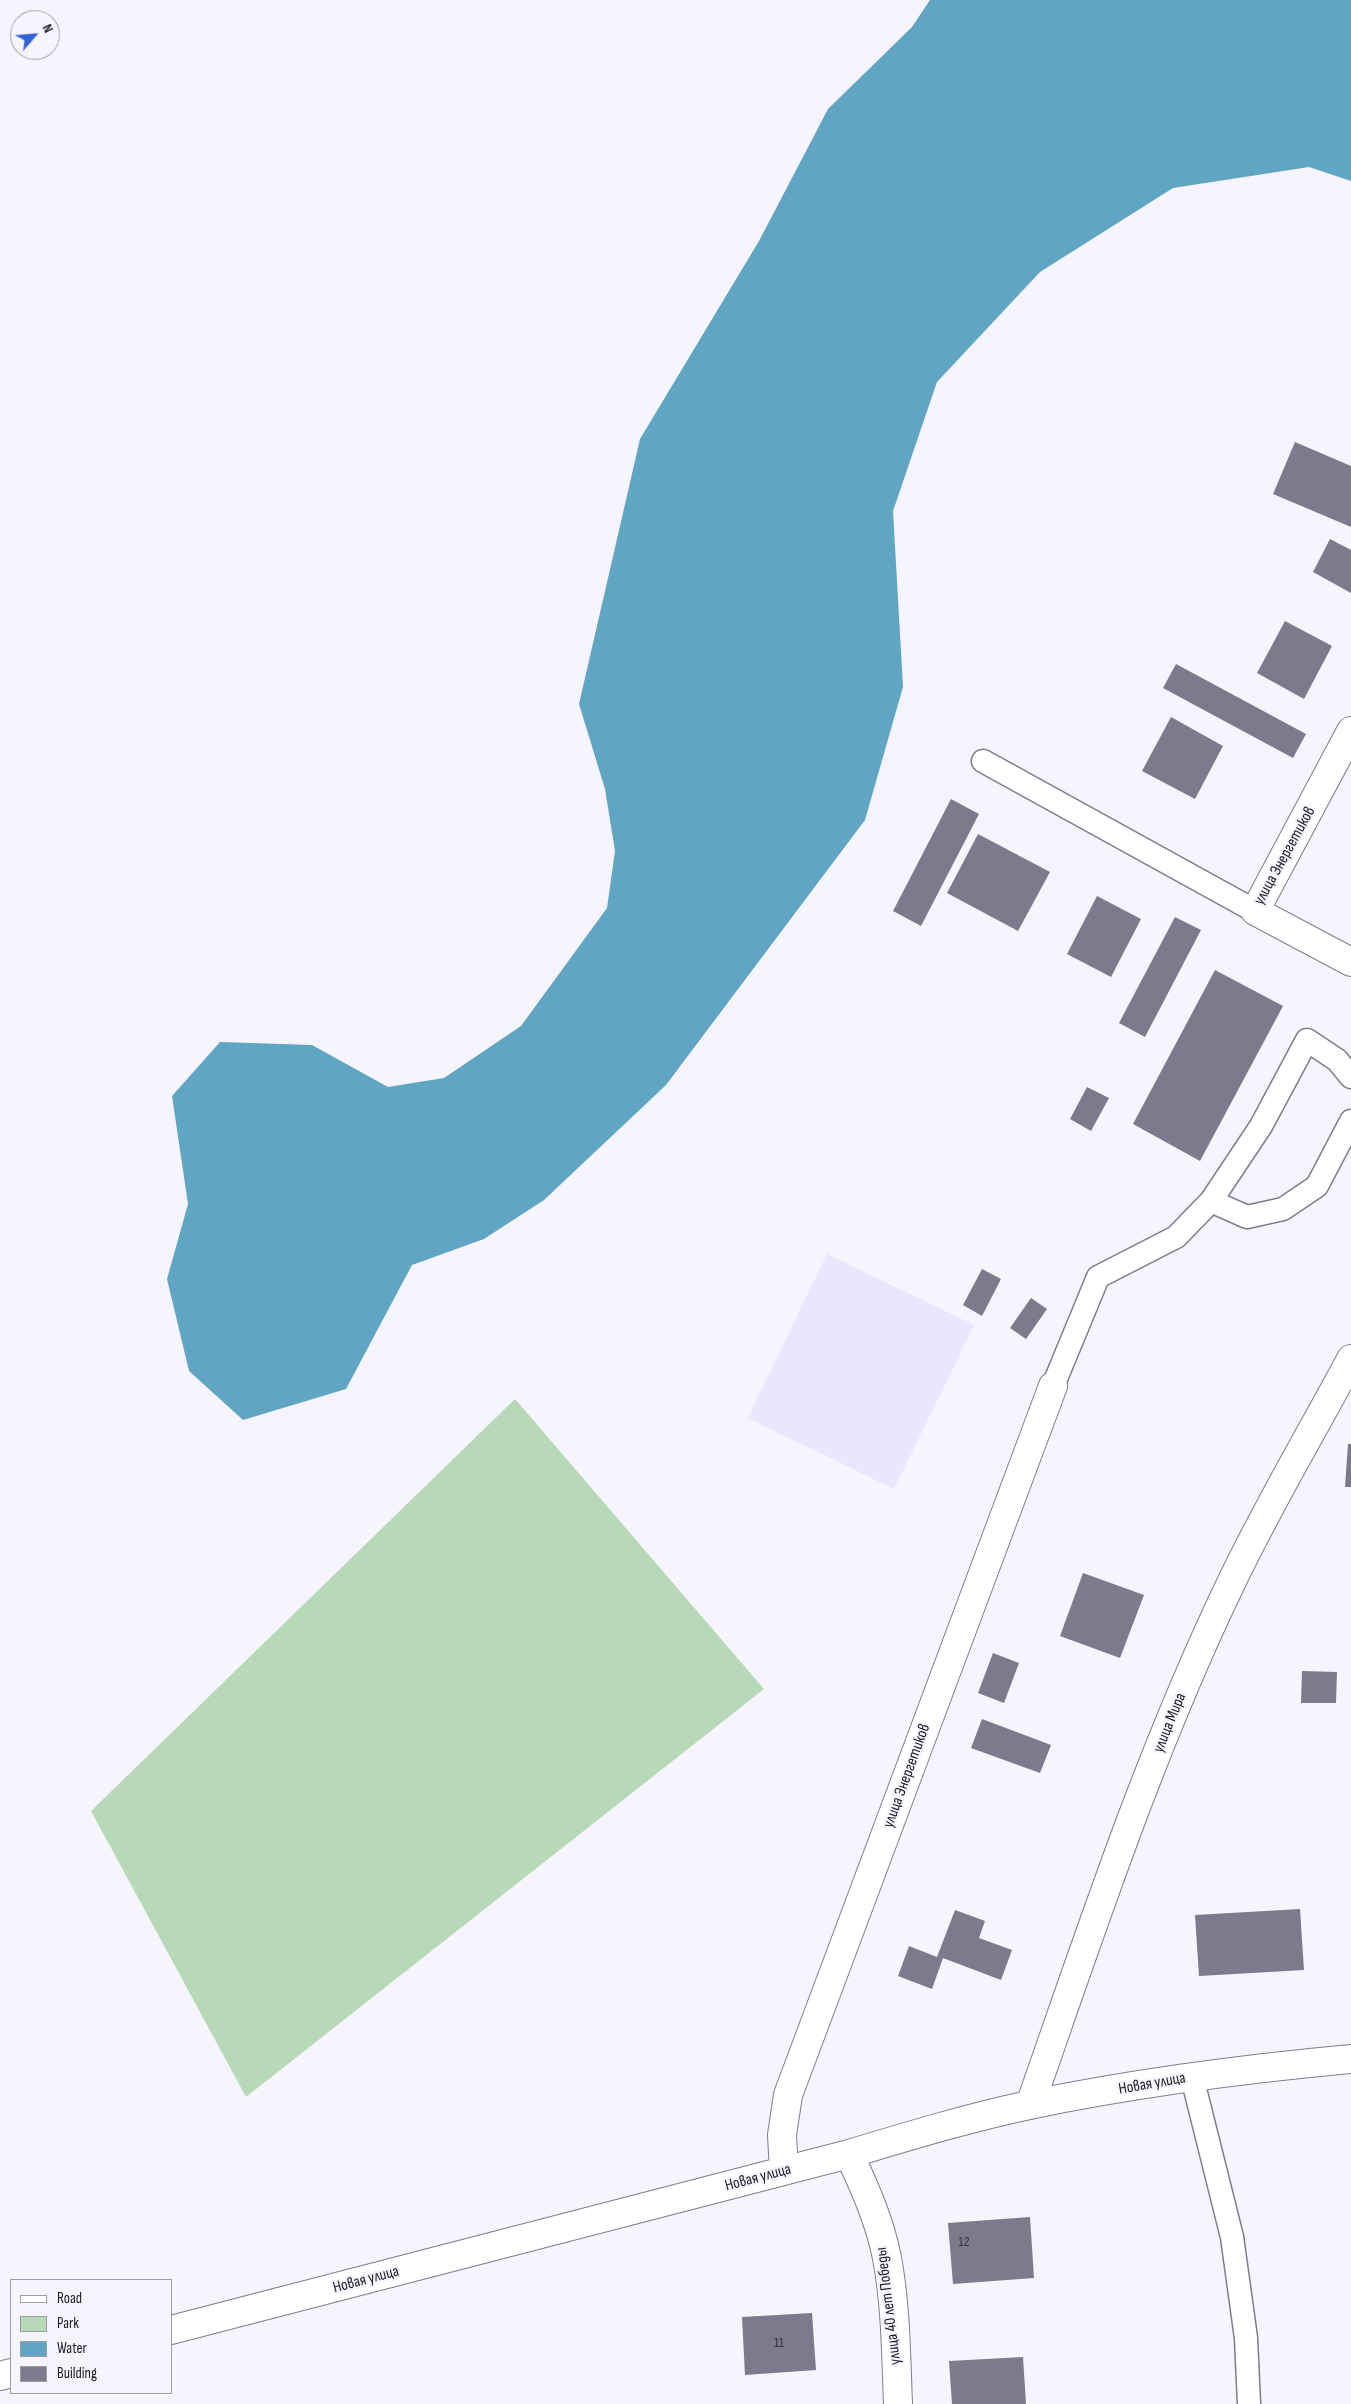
<!DOCTYPE html>
<html>
<head>
<meta charset="utf-8">
<style>
	body { margin:0 }
	#map { position:relative; width:1351px; height:2404px; overflow:hidden; background:#f6f4fd; font-family:"Sofia Sans Condensed",sans-serif }
	canvas { display:block }
	.legend { position:absolute; left:10px; top:2279px; width:162px; height:115px; box-sizing:border-box; background:#f6f4fd; border:1px solid #9e9ca5; margin:0; padding:6px 9px; list-style:none; font-size:15px; color:#1b1921 }
	.legend li { display:flex; align-items:center; gap:10px; height:25px }
	.legend b { width:25px; border:1px solid #9e9ca5 }
	.north { position:absolute; left:10px; top:10px; width:50px; height:50px; box-sizing:border-box; background:#f6f4fd; border:1px solid #9e9ca5; border-radius:50%; rotate:63deg; font-size:14px; font-weight:700; line-height:20px; text-align:center; color:#1b1921 }
	.north::after { content:''; display:block; margin:auto; width:18px; height:22px; background:#3363d3; clip-path:polygon(50% 0,100% 100%,50% 72%,0 100%) }
</style>
</head>
<body>
<div id="map">
<canvas width="1351" height="2404"></canvas>
<ul class="legend">
<li><b style="height:6px;background:#fff"></b>Road</li>
<li><b style="height:14px;background:#b8d9b8"></b>Park</li>
<li><b style="height:14px;background:#61a5c4"></b>Water</li>
<li><b style="height:14px;background:#7e798d"></b>Building</li>
</ul>
<div class="north">N</div>
</div>
<script>
const g = document.querySelector('canvas').getContext('2d');
g.lineJoin = 'round';
function fill(path, color) { g.fillStyle = color; g.fill(path, 'evenodd'); }
function strokePath(path, color, width, dash) { g.strokeStyle = color; g.lineWidth = width; g.lineCap = dash ? 'butt' : 'round'; g.setLineDash(dash || []); g.stroke(path); }
function write(font, color, halo, rows, align = 'center') {
  g.font = font + ' "Sofia Sans Condensed",sans-serif'; g.lineWidth = 4.5; g.setLineDash([]); g.textBaseline = 'middle'; g.strokeStyle = halo; g.fillStyle = color; for (const [text, x, y, turn = 0] of rows) {
    g.save(); g.translate(x, y); g.rotate((+turn || 0) * Math.PI / 180); g.textAlign = isNaN(turn) ? turn : align; if (halo) g.strokeText(text, 0, 0); g.fillText(text, 0, 0); g.restore();
  }
}
const built = new Path2D(`
	M827,1254L974,1325L894,1489L748,1418Z`);
const green = new Path2D(`
	M515,1399L764,1689L246,2097L91,1811Z`);
const water = new Path2D(`
	M930,0H1351V181L1309,167L1173,188L1040,272L937,382L893,511L903,687L865,820L666,1085L544,1200L484,1239L412,1265L346,1389L243,1420L189,1371L167,1279L188,1204L172,1096L220,1042L312,1045L388,1087L444,1078L521,1026L607,908L615,851L605,789L579,704L640,439L759,241L828,109L912,27Z`);
const building = new Path2D(`
	M1295,442L1351,466V527L1273,494Z
	M1330,539L1351,550V593L1313,572Z
	M1285,621L1332,646L1304,699L1257,673Z
	M1176,664L1306,734L1293,758L1163,688Z
	M1171,717L1223,746L1195,799L1142,771Z
	M951,799L979,814L921,926L893,911Z
	M978,834L1050,872L1018,931L947,893Z
	M1097,896L1141,919L1111,977L1067,954Z
	M1175,917L1201,930L1145,1037L1119,1023Z
	M1215,970L1283,1006L1200,1161L1133,1124Z
	M1087,1087L1109,1098L1091,1131L1070,1119Z
	M982,1269L1001,1279L982,1316L963,1305Z
	M1031,1298L1047,1309L1026,1339L1010,1328Z
	M1348,1444H1351V1487H1345Z
	M1083,1573L1144,1595L1120,1658L1060,1636Z
	M993,1653L1019,1663L1004,1703L978,1693Z
	M1302,1671L1337,1672L1336,1703H1301Z
	M982,1719L1051,1745L1040,1773L971,1748Z
	M1300,1909L1304,1970L1199,1976L1195,1915Z
	M955,1910L985,1921L979,1938L1012,1950L1001,1980L943,1958L932,1989L898,1976L909,1946L937,1957Z
	M1030,2217L1034,2278L953,2284L948,2223Z
	M812,2313L816,2370L745,2375L742,2317Z
	M1023,2357L1026,2404H952L949,2361Z`);
const service = new Path2D(`
	M983,761L1255,911
	M1211,1201L1247,1217L1283,1209L1317,1186L1351,1121
	M1053,1386L1098,1277L1176,1237L1211,1201L1261,1126L1307,1040L1337,1060L1351,1077
	M1192,2077L1232,2237L1246,2338L1249,2404`);
const minor = new Path2D(`
	M1351,731L1255,911L1351,962
	M1030,2105C1092,1928 1151,1748 1233,1579C1269,1504 1312,1432 1351,1359
	M849,2154C865,2188 880,2222 887,2258C896,2306 896,2356 898,2404
	M784,2171L782,2135L788,2095L1053,1386
	M171,2330L849,2154C909,2136 968,2118 1029,2105C1135,2083 1243,2069 1351,2059
	M0,2376L11,2373`);
const numberNames = [
	["12",964,2242],
	["11",779,2343]
];
const streetNames = [
	["улица Энергетиков",1285,856,-61],
	["улица Мира",1170,1723,-68],
	["улица Энергетиков",907,1776,-70],
	["Новая улица",1152,2084,-10],
	["Новая улица",758,2178,-15],
	["Новая улица",366,2280,-15],
	["улица 40 лет Победы",889,2306,-97]
];
fill(built, '#ebe6fd');
fill(green, '#b8d9b8');
fill(water, '#61a5c4');
fill(building, '#7e798d');
strokePath(service, '#807b90', 25);
strokePath(minor, '#807b90', 30);
strokePath(service, '#fff', 22);
strokePath(minor, '#fff', 28);
write('14px', '#34313c', null, numberNames);
write('16px', '#1b1921', '#f6f4fd', streetNames);
</script>
</body>
</html>
